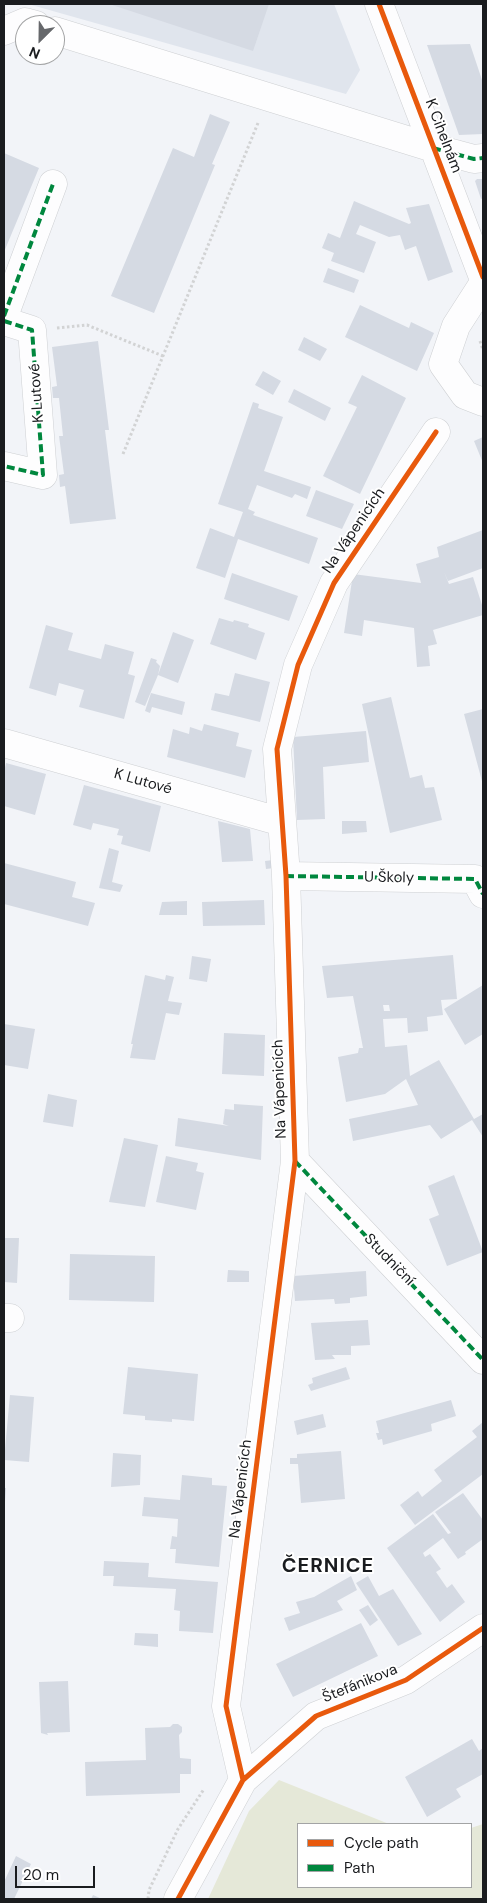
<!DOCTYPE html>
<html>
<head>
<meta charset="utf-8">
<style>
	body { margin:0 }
	#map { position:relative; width:487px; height:1903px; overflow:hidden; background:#f2f4f8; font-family:"DM Sans",sans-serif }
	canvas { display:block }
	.frame { position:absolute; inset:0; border:5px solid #1a1c1f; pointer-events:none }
	.legend { position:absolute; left:297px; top:1823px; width:175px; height:65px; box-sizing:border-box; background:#fff; border:1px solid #a3a4a5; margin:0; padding:6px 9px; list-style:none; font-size:15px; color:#1a1c1f }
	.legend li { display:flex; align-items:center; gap:10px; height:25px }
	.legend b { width:25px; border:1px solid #a3a4a5 }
	.north { position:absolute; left:15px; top:15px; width:50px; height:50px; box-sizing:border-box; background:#fff; border:1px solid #a3a4a5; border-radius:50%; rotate:203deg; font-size:14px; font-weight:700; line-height:20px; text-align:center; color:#1a1c1f }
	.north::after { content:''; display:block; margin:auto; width:18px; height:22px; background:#66686b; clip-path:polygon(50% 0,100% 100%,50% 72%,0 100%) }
	.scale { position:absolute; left:15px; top:1866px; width:80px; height:22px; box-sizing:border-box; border:2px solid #1a1c1f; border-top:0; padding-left:6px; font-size:15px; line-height:18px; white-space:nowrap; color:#1a1c1f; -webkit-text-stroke:4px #fff; paint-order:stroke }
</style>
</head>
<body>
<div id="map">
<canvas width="487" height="1903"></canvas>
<div class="frame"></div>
<ul class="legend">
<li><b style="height:6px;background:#e8590c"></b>Cycle path</li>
<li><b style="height:6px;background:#00873e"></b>Path</li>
</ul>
<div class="north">N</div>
<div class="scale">20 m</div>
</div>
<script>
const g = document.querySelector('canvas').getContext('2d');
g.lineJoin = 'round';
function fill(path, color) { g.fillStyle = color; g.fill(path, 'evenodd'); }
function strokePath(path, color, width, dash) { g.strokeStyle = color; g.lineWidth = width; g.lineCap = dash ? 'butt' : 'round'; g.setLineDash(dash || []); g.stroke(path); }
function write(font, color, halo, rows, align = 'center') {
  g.font = font + ' "DM Sans",sans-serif'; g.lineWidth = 4; g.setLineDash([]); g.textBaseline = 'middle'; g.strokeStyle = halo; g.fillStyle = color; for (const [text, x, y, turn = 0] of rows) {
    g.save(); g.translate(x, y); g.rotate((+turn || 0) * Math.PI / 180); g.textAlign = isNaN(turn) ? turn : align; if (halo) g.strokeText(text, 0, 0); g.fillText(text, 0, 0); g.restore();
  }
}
const built = new Path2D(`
	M28,4H334L360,70L346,94Z`);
const green = new Path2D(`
	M279,1780L389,1824H298V1887H471V1828L483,1824V1899H208L249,1811Z`);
const building = new Path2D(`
	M109,4H269L253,51Z
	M470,44L483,83V134L459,135L427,45Z
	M210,114L230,122L212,164L215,165L154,313L111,296L173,148L194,157Z
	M4,153L39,168L4,252Z
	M477,179H483V198L481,199L475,181Z
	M354,201L409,224L411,223L406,208L429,204L453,272L428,281L416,246L405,250L400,235L389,237L360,225L356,234L376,242L364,273L331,261L334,253L322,248L328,233L340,238Z
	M328,268L359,280L354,293L323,282Z
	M360,305L409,328L411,322L434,333L417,371L345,337Z
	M304,337L327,349L320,361L298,350Z
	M98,341L109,430H105L116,519L70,524L65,486L60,487L59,475L64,474L59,436H63L59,398H53L52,387L57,386L52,347Z
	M263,371L281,381L273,395L255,385Z
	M362,375L406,398L360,494L323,476L357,407L348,403Z
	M294,389L331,408L325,421L288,402Z
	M253,402L259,404L258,408L283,417L264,471L311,487L307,499L295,494L292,498L257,485L248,509L255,512L253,515L318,538L309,564L238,539L225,578L196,568L210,528L234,537L243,512L218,504Z
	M483,437V463L474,441Z
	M316,490L354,504L342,529L306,516Z
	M483,530V568L448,581L444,572L449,584L473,577L483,608V615L433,630L437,644L428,646L430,666L417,667L414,628L364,620L362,636L344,633L353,574L421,583L416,564L439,557L437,547Z
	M232,573L298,596L289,621L224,599Z
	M219,618L233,622L234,620L249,624L248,627L265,633L256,660L210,644Z
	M46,625L73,633L68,650L101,659L105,644L134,652L128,674L135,676L124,719L79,707L84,690L59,683L56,696L29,688Z
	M173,632L194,640L178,683L158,675Z
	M151,658L157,660L156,662L160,666L158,675L145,706L135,702Z
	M235,673L270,682L260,722L211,710L215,693L229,696Z
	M151,693L185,702L182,715L152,707L150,713L145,711Z
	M391,697L410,778L422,775L425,788L434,787L442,820L390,833L362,704Z
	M483,709V785L464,714Z
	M204,724L239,733L236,746L252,750L245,778L167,757L173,729L189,734L190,727L202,731Z
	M366,731L369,762L323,767L325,819L297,820L293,737Z
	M6,763L46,774L35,815L4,806V773Z
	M84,785L161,806L150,852L121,844L123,836L117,835L119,829L93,823L91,830L73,825Z
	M218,821L250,829L253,861L222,862Z
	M342,821H366L367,832L342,834Z
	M109,848L119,851L112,882L123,885L120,892L99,888Z
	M273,860L274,868L266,869L265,861Z
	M4,863L76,882L72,897L95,903L88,926L4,904Z
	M264,900L265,925L203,926L202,902Z
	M187,901V915H159L162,902Z
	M453,955L457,999L441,1000L443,1015L427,1017L428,1031L408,1033L407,1018L383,1019L385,1047L407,1045L410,1076L439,1060L474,1119L483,1114V1137L472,1120L441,1139L430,1125L353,1141L349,1119L418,1105L406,1079L385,1094L346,1102L338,1057L358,1053L359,1048H363L353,996L327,998L322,966ZM383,1005H389L390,1011H384Z
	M192,956L211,959L207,982L189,979Z
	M145,975L165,980L166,975L174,977L168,1001L182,1003L179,1015L166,1013L155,1060L130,1058L133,1044H131Z
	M483,985V1034L465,1045L444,1009Z
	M4,1024L35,1029L28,1069L4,1065Z
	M224,1033L265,1035L264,1076L222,1074Z
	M48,1094L77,1100L73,1127L43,1122Z
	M234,1104L263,1106L261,1160L175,1146L178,1118L229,1126L223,1124L225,1109L234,1110Z
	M124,1138L158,1145L145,1207L109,1202Z
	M166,1156L198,1163L196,1171L204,1173L196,1210L156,1202Z
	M454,1175L483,1252L447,1266L429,1219L439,1215L428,1186Z
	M4,1238H19L17,1283L4,1282Z
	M70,1254L155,1256L154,1302L69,1300Z
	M228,1270L249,1271V1282H227Z
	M366,1271L367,1296L350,1298V1303L335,1304L334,1299L295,1301L293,1276Z
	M368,1320L370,1345L351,1346V1355H332L335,1359L315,1360L311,1323Z
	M128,1367L198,1374L194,1421L172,1419V1422L145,1420V1416L123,1414Z
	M346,1367L350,1379L311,1391L308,1385L313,1383L312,1378Z
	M10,1395L34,1397L29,1462L4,1460Z
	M451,1400L456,1416L431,1424L432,1431L383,1445L382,1439L378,1440L376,1433H379L376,1421Z
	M323,1414L326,1427L297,1435L294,1421Z
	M483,1422V1474L415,1525L400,1505L418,1491L422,1497L442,1481L434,1470L477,1437L472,1431Z
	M341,1451L345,1499L301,1503L298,1464H290V1458H297V1454Z
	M113,1453L141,1455L140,1485L111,1487Z
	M182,1475L212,1478V1485L227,1486L219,1567L175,1563L176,1549H170L172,1536L177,1537L178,1519L142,1516L144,1497L180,1500Z
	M4,1488H6L5,1502H4Z
	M463,1493L483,1520V1539L465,1552L466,1554L458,1559L443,1538L423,1553L425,1557L430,1554L441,1569L436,1572L447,1588L452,1584L465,1602L440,1622L387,1548L433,1514L448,1534L451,1533L435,1512Z
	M104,1561L149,1563L148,1577L218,1582L213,1633L179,1631L180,1611L174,1610L176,1589L113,1586L114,1576H103Z
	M351,1576L357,1590L337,1601L343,1610L289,1631L284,1618L300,1613L296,1602L314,1597Z
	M368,1576L379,1596L393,1589L422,1634L398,1646L356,1583Z
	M368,1605L378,1620L370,1626L359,1610Z
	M361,1623L378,1656L293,1697L276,1664Z
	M135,1633L158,1634V1647L134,1645Z
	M68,1681L70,1732L47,1733L48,1735L41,1733L39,1682Z
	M173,1724H178L182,1727V1732L179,1735L180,1758L191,1759V1774H180V1793L86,1796L85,1762L146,1760L145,1728L170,1727Z
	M472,1739L479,1751L483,1748V1774L456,1789L461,1797L427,1817L405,1777Z
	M16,1856L31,1864L14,1899H4V1882Z
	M93,1895L102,1899H91Z`);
const path = new Path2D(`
	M57,328L87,325L163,356
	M480,341L483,350
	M123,454L258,123
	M148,1899L149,1890L178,1829L204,1789`);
const minor = new Path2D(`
	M379,4L483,277
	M4,31L25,22L36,25
	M55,31L433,148L474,159L483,158
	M483,284L456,326L443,364L465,395L483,402
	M4,316L53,184
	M4,321L32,330L43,475L4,466
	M4,743L282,822
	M286,876L475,879L483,894
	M295,1161L483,1360
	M4,1318H10
	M243,1780L226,1706L295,1161L286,876L277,749L298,665L334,583L436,432
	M178,1899L243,1780L316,1716L406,1680L483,1628`);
const quiet = new Path2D(`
	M433,148L474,159L483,158
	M4,316L53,184
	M4,321L32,330L43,475L4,466
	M286,876L475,879L483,894
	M295,1161L483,1360`);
const cycleway = new Path2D(`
	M379,4L483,277
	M243,1780L226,1706L295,1161L286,876L277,749L298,665L334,583L436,432
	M178,1899L243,1780L316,1716L406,1680L483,1628`);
const streetNames = [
	["K Cihelnám",443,136,69],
	["K Lutové",37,393,-94],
	["Na Vápenicích",354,531,-56],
	["K Lutové",143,782,16],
	["U Školy",389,878,1],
	["Na Vápenicích",280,1089,-92],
	["Studniční",389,1260,46],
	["Na Vápenicích",241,1489,-83],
	["Štefánikova",360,1684,-22]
];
const districtNames = [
	["ČERNICE",328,1567]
];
fill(built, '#e0e5ed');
fill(green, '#e5e8d8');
fill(building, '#d5dae3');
strokePath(minor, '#ced0d3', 29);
strokePath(path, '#d2d3d4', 3, [2.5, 2.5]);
strokePath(minor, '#fdfdfe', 28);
strokePath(quiet, '#00873e', 4, [8, 4]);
strokePath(cycleway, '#e8590c', 5);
write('15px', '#1a1c1f', '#fff', streetNames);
g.letterSpacing = '1px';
write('bold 20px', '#1a1c1f', '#fff', districtNames);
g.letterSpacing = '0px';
</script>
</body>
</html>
